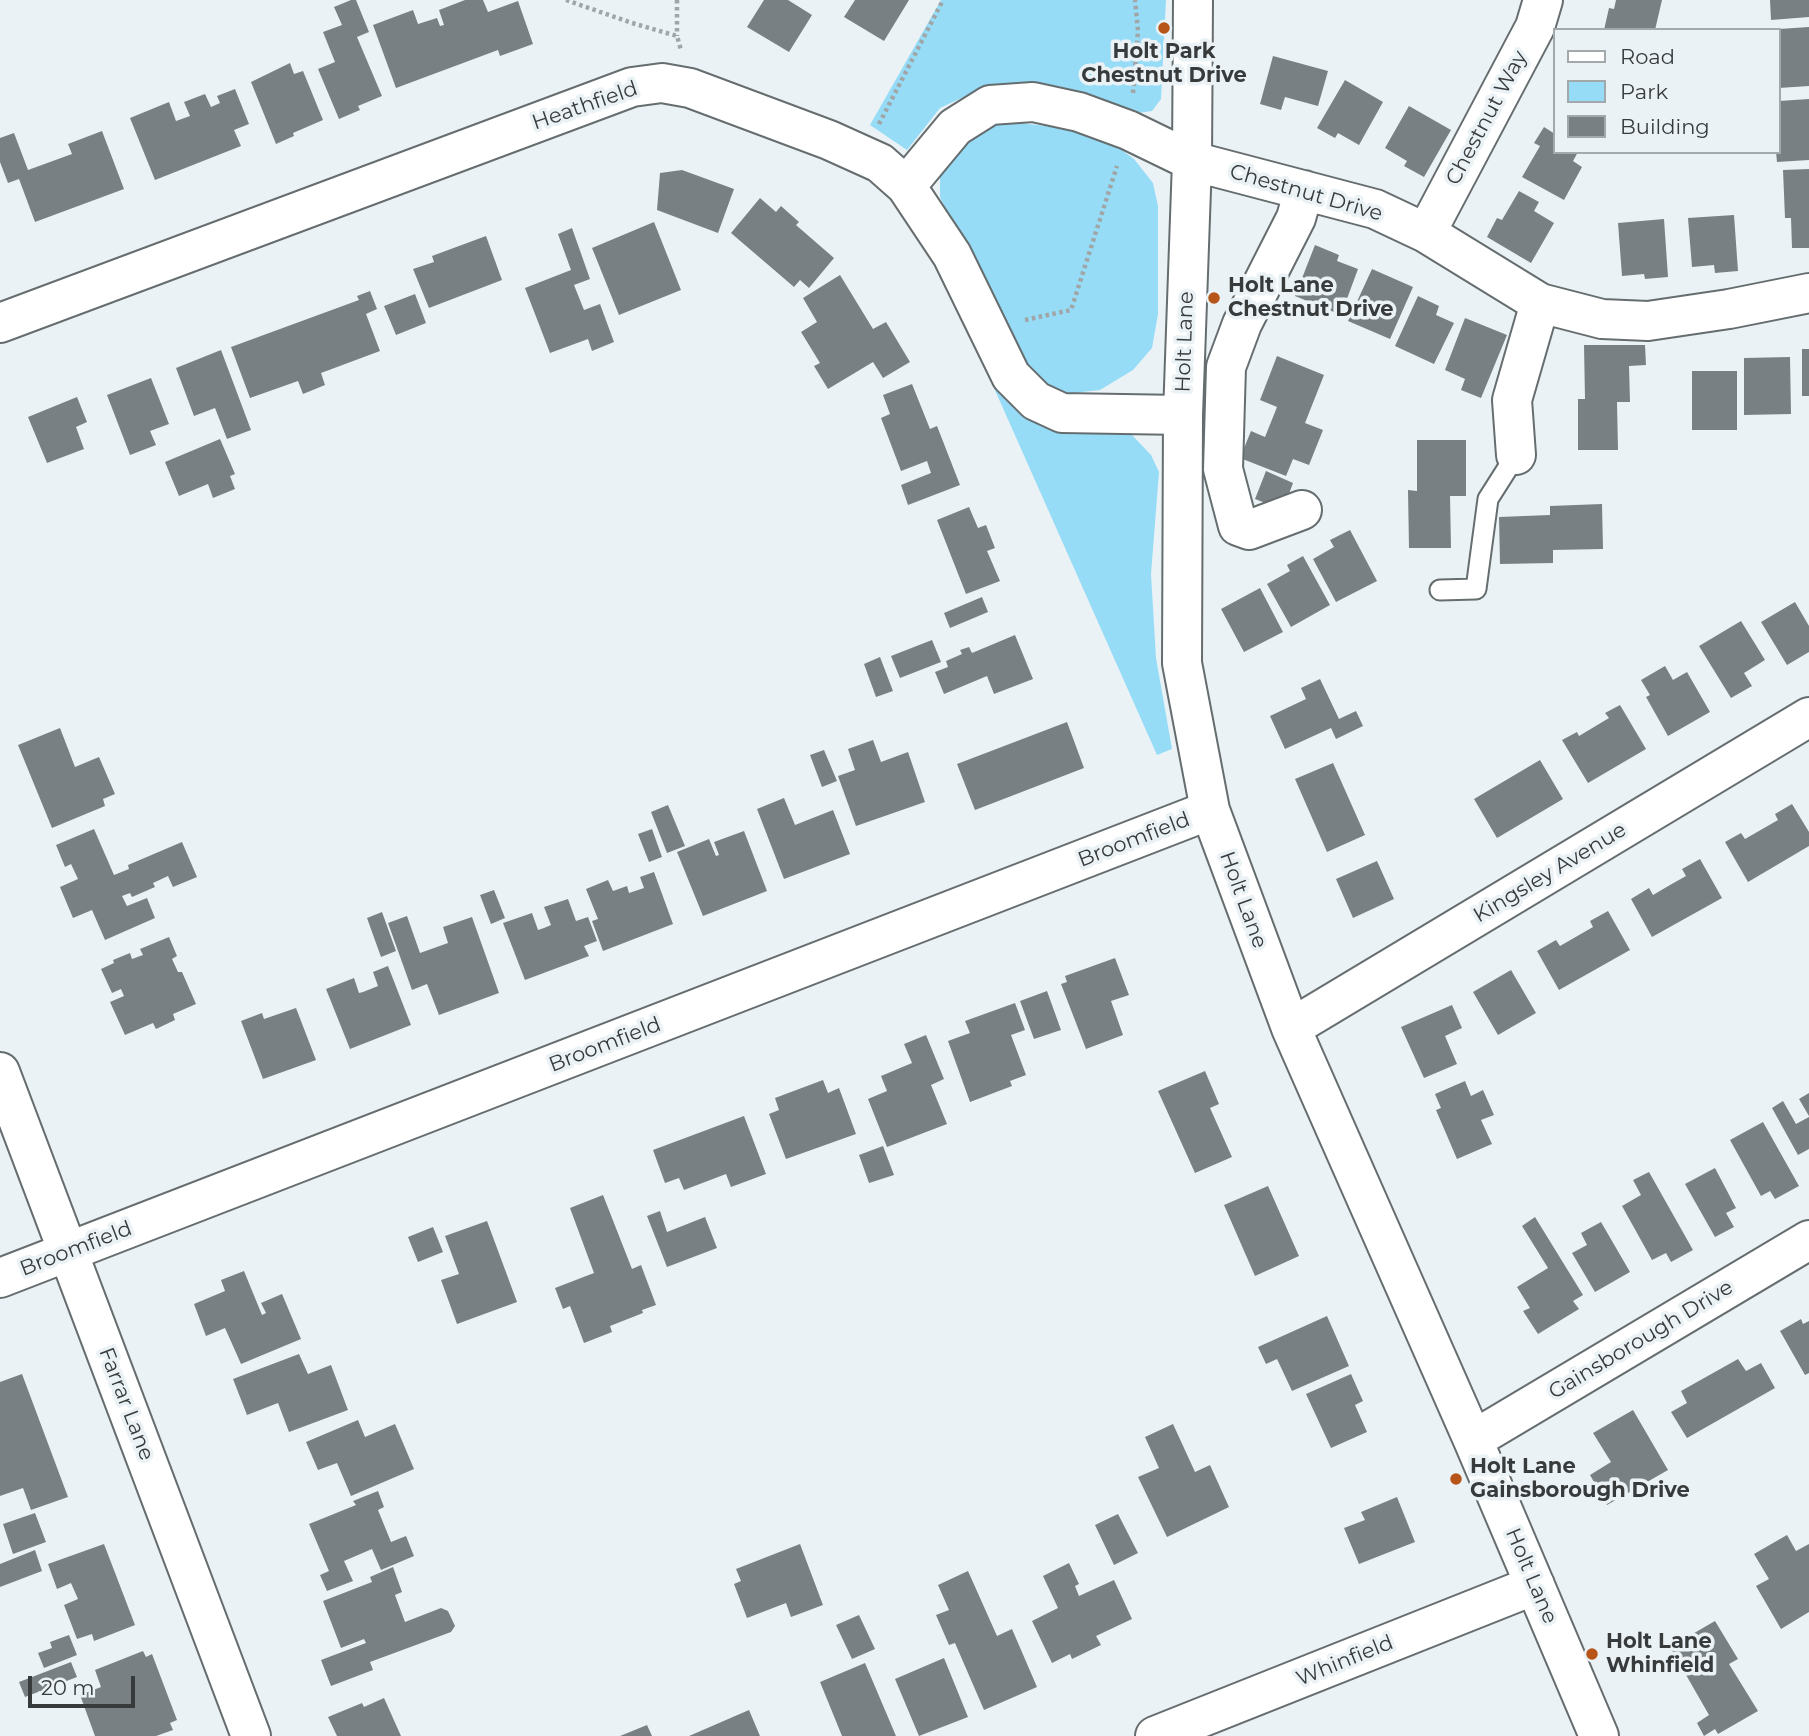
<!DOCTYPE html>
<html>
<head>
<meta charset="utf-8">
<style>
	body { margin:0 }
	#map { position:relative; width:1809px; height:1736px; overflow:hidden; background:#eaf2f5; font-family:Montserrat,sans-serif }
	canvas { display:block }
	.legend { position:absolute; left:1553px; top:28px; width:228px; height:126px; box-sizing:border-box; background:#eaf2f5; border:2px solid #a3a9ab; margin:0; padding:9px 12px; list-style:none; font-size:21px; color:#383b3c }
	.legend li { display:flex; align-items:center; gap:14px; height:35px }
	.legend b { width:35px; border:2px solid #a3a9ab }
	.scale { position:absolute; left:28px; top:1676px; width:107px; height:32px; box-sizing:border-box; border:4px solid #383b3c; border-top:0; padding-left:9px; font-size:21px; line-height:24px; white-space:nowrap; color:#383b3c; -webkit-text-stroke:5px #eaf2f5; paint-order:stroke }
</style>
</head>
<body>
<div id="map">
<canvas width="1809" height="1736"></canvas>
<ul class="legend">
<li><b style="height:9px;background:#fff"></b>Road</li>
<li><b style="height:19px;background:#96dcf7"></b>Park</li>
<li><b style="height:19px;background:#798083"></b>Building</li>
</ul>
<div class="scale">20 m</div>
</div>
<script>
const g = document.querySelector('canvas').getContext('2d');
g.lineJoin = 'round';
function fill(path, color) { g.fillStyle = color; g.fill(path, 'evenodd'); }
function strokePath(path, color, width, dash) { g.strokeStyle = color; g.lineWidth = width; g.lineCap = dash ? 'butt' : 'round'; g.setLineDash(dash || []); g.stroke(path); }
function write(font, color, halo, rows, align = 'center') {
  g.font = font + ' Montserrat,sans-serif'; g.lineWidth = 7; g.setLineDash([]); g.textBaseline = 'middle'; g.strokeStyle = halo; g.fillStyle = color; for (const [text, x, y, turn = 0] of rows) {
    g.save(); g.translate(x, y); g.rotate((+turn || 0) * Math.PI / 180); g.textAlign = isNaN(turn) ? turn : align; if (halo) g.strokeText(text, 0, 0); g.fillText(text, 0, 0); g.restore();
  }
}
const green = new Path2D(`
	M941,0H1166L1161,99L1152,111L1138,113L1103,99L1043,88L981,89L940,108L907,150L870,125Z
	M1003,121L1071,129L1112,143L1134,159L1153,183L1158,206V314L1152,348L1133,370L1100,390L1063,394L1031,375L1008,346L940,197V178L950,153L975,129Z
	M999,386L1132,435L1151,455L1159,472L1151,574L1156,658L1172,749L1157,755L994,388Z`);
const building = new Path2D(`
	M351,0H356L369,32L357,37L382,96L358,106L360,110L339,119L318,69L335,62L323,32L342,25L334,7Z
	M465,0H483L488,12L518,1L533,44L500,56L498,50L396,88L373,25L413,10L418,24L437,18L440,26L444,25L439,10Z
	M764,0H788L812,15L789,52L747,27Z
	M855,0H909L884,41L844,17Z
	M1616,0H1662L1655,30H1604L1609,8L1614,9Z
	M1770,0H1809V17L1771,20Z
	M1809,27V86L1779,88V29Z
	M1273,56L1328,71L1318,106L1285,97L1281,110L1260,104Z
	M290,63L294,74L303,71L323,120L293,133L294,136L276,144L251,82Z
	M1345,80L1383,102L1359,145L1338,133L1335,138L1317,128Z
	M235,89L249,124L234,130L241,146L155,180L130,118L169,102L176,121L190,116L184,102L205,94L211,107L220,103L217,96Z
	M1809,99V160L1777,162L1776,152H1779V101Z
	M1409,106L1451,130L1424,177L1404,166L1407,161L1385,148Z
	M1544,127L1555,134V152H1578L1573,161L1582,167L1564,200L1522,177L1540,146L1534,143Z
	M102,131L124,189L35,222L19,179L8,183L0,162V138L14,133L28,170L72,154L68,144Z
	M1809,169V248H1792L1791,218H1785L1783,170Z
	M682,170L734,189L718,233L657,210L660,173Z
	M1519,191L1539,202L1534,211L1554,223L1531,263L1487,237L1497,218L1502,220Z
	M760,198L776,212L781,206L799,222L796,225L834,258L809,288L800,280L794,287L731,233Z
	M1734,215L1738,271L1715,273L1714,265L1692,267L1688,218Z
	M1664,219L1668,277L1645,279L1644,274L1622,276L1618,223Z
	M654,222L681,290L619,315L592,248Z
	M572,228L590,279L574,285L584,310L600,304L614,342L592,351L588,339L550,353L525,288L571,270L558,234Z
	M486,236L502,280L429,308L413,269L434,262L432,256Z
	M1315,245L1339,255L1337,261L1358,269L1341,315L1295,296Z
	M1372,269L1413,287L1390,339L1348,321Z
	M840,275L873,329L886,322L910,362L883,378L873,362L828,389L814,366L820,363L801,332L817,322L803,298Z
	M370,291L377,309L366,314L380,351L321,373L325,385L303,394L298,381L250,398L231,347L359,300L357,296Z
	M415,294L426,323L396,335L384,306Z
	M1418,296L1439,306L1436,315L1454,323L1434,364L1395,346Z
	M1465,318L1507,335L1481,398L1461,390L1465,379L1445,370Z
	M1584,345H1645L1646,365L1629,366L1630,402H1617L1618,450H1578V399H1585Z
	M1802,349H1809V396H1802Z
	M221,350L251,430L227,439L215,408L194,416L176,368Z
	M1277,356L1324,375L1305,423L1323,430L1309,465L1293,459L1286,476L1240,458L1251,431L1265,437L1277,407L1260,400Z
	M1790,357L1791,414L1744,415V358Z
	M1692,371H1737V430H1692Z
	M151,378L169,424L150,431L156,445L130,455L107,395Z
	M912,384L930,429L937,426L960,485L908,505L901,485L931,473L927,461L901,471L881,418L890,414L883,395Z
	M77,397L87,422L76,427L84,449L47,463L28,417Z
	M220,439L235,474L230,476L235,489L213,498L208,484L179,496L165,462Z
	M1417,440H1466V496H1450L1451,548H1409L1408,490L1417,491Z
	M1266,471L1293,483L1283,510L1255,499Z
	M1602,504L1603,549L1553,550V563L1500,564L1499,517L1550,515V506Z
	M969,507L978,528L986,525L995,548L987,551L1000,581L966,594L937,520Z
	M1350,530L1377,581L1336,602L1313,559L1334,547L1330,540Z
	M1303,556L1330,605L1291,627L1267,584L1290,571L1287,565Z
	M1260,588L1283,632L1244,652L1221,609Z
	M982,597L988,612L950,628L944,613Z
	M1795,602L1809,626V652L1787,665L1761,622Z
	M1741,621L1765,660L1744,673L1752,686L1731,698L1699,646Z
	M1015,635L1033,679L994,694L987,676L944,694L935,672L948,667L946,661L962,654L960,650L969,647L972,653Z
	M932,640L941,662L900,678L891,656Z
	M880,657L893,691L876,697L864,664Z
	M1665,666L1673,680L1687,672L1710,712L1668,736L1646,697L1650,695L1641,680Z
	M1320,679L1339,719L1356,711L1363,726L1336,739L1331,728L1285,749L1270,716L1306,699L1301,688Z
	M1620,705L1646,749L1588,783L1562,740L1577,732L1579,736L1609,718L1605,713Z
	M1067,722L1084,768L975,810L957,764Z
	M60,728L75,767L99,757L115,794L103,799L105,806L52,828L18,745Z
	M873,740L881,762L908,752L925,802L856,826L838,776L855,770L848,749Z
	M824,750L837,781L822,787L810,755Z
	M1540,760L1563,799L1497,838L1474,799Z
	M1333,763L1365,835L1327,852L1295,779Z
	M784,798L795,825L833,810L850,854L784,879L757,809Z
	M1792,804L1809,832V846L1748,882L1725,842L1741,833L1745,839L1778,820L1775,814Z
	M668,805L685,846L667,853L651,812Z
	M94,829L114,875L129,869L128,865L182,842L197,877L173,887L168,876L153,883L155,887L132,897L130,893L122,896L127,906L147,898L155,918L105,940L92,910L73,918L60,887L78,879L71,864L65,867L56,845Z
	M652,829L662,857L649,862L638,834Z
	M744,831L767,891L703,916L677,852L709,839L716,856L719,855L714,842Z
	M1700,859L1722,898L1652,937L1631,899L1649,888L1653,895L1670,885L1686,876L1682,869Z
	M1377,861L1394,899L1353,918L1336,879Z
	M654,872L673,924L603,951L592,921L598,919L586,889L608,880L613,891L627,886L629,893L644,888L640,877Z
	M494,890L505,918L491,924L480,895Z
	M568,899L576,921L588,917L597,941L584,946L589,956L525,980L503,923L532,913L538,930L544,928L551,925L544,907Z
	M1608,911L1630,950L1559,990L1537,951L1556,940L1560,946L1593,927L1590,921Z
	M382,912L396,951L381,957L367,918Z
	M407,916L420,953L448,943L443,927L472,917L499,993L439,1015L427,984L412,990L388,923Z
	M169,937L177,956L172,959L178,972H182L196,1004L173,1014L175,1020L156,1029L153,1023L125,1035L110,1002L124,996L121,989L112,993L101,969L114,963L113,960L130,953L132,959L143,955L140,949Z
	M1115,958L1129,995L1111,1001L1123,1035L1086,1049L1061,984L1067,982L1065,976Z
	M388,966L411,1025L350,1049L326,989L354,978L359,993L363,992L378,986L373,972Z
	M1511,970L1536,1013L1498,1035L1473,992Z
	M1047,991L1061,1030L1034,1039L1020,1001Z
	M1015,1003L1025,1030L1011,1035L1026,1075L1010,1081L1012,1086L970,1102L948,1041L970,1033L965,1021Z
	M1452,1005L1462,1028L1445,1036L1457,1064L1424,1078L1401,1027Z
	M296,1008L316,1060L263,1079L241,1021L262,1013L264,1019Z
	M926,1035L944,1079L931,1085L947,1124L887,1147L868,1099L887,1091L881,1076L912,1063L904,1044Z
	M1205,1071L1219,1104L1210,1108L1232,1157L1195,1173L1158,1091Z
	M823,1080L828,1093L839,1088L856,1134L786,1159L769,1114L779,1110L775,1098Z
	M1465,1081L1471,1096L1483,1090L1494,1115L1481,1120L1492,1144L1457,1159L1436,1110L1441,1108L1435,1094Z
	M1809,1093V1116L1799,1099Z
	M1783,1101L1796,1124L1809,1117V1149L1798,1155L1772,1108Z
	M744,1116L766,1174L731,1187L726,1174L684,1190L679,1178L665,1183L653,1150Z
	M1763,1122L1799,1186L1775,1199L1770,1191L1761,1196L1730,1140Z
	M883,1146L894,1175L869,1183L859,1155Z
	M1715,1168L1736,1208L1726,1213L1734,1227L1715,1237L1685,1184Z
	M1649,1172L1693,1250L1671,1262L1666,1253L1652,1260L1622,1206L1641,1195L1633,1180Z
	M1268,1186L1299,1256L1255,1276L1224,1205Z
	M603,1195L632,1269L641,1265L656,1305L642,1310L643,1313L610,1326L612,1332L584,1343L570,1306L563,1309L555,1288L594,1273L570,1208Z
	M660,1211L667,1232L705,1217L717,1248L667,1267L647,1216Z
	M1535,1217L1583,1295L1573,1301L1579,1309L1538,1334L1523,1311L1530,1308L1517,1287L1548,1268L1522,1226Z
	M487,1221L517,1302L457,1324L441,1280L459,1274L445,1236Z
	M1601,1222L1630,1272L1595,1292L1572,1253L1587,1245L1581,1233Z
	M433,1227L443,1252L418,1262L408,1237Z
	M244,1271L262,1315L266,1313L261,1303L282,1294L301,1339L241,1364L225,1328L206,1336L194,1304L225,1291L221,1280Z
	M1327,1316L1349,1366L1292,1391L1277,1359L1266,1364L1258,1347Z
	M1801,1319L1803,1324L1809,1321V1373L1805,1375L1780,1331Z
	M299,1354L308,1374L331,1365L348,1410L289,1432L278,1403L247,1415L233,1379Z
	M1738,1359L1746,1371L1761,1363L1775,1388L1687,1438L1671,1412L1687,1403L1681,1391Z
	M22,1374L68,1497L31,1510L23,1488L0,1496V1382Z
	M1351,1374L1363,1401L1355,1405L1367,1432L1331,1448L1306,1394Z
	M1633,1410L1668,1470L1607,1505L1590,1475L1611,1462L1593,1433Z
	M358,1420L365,1437L395,1424L414,1469L351,1496L337,1463L318,1470L306,1442Z
	M1173,1424L1195,1472L1210,1465L1229,1507L1167,1537L1138,1477L1159,1468L1145,1437Z
	M378,1491L384,1507L378,1510L391,1542L406,1536L414,1556L381,1570L372,1549L344,1561L353,1581L327,1591L320,1575L329,1571L309,1524L356,1505L353,1501Z
	M1397,1497L1415,1542L1359,1564L1344,1528L1365,1520L1361,1512Z
	M35,1513L46,1542L13,1554L3,1524Z
	M1118,1514L1138,1553L1114,1565L1095,1525Z
	M1787,1535L1796,1551L1809,1544V1612L1781,1629L1756,1586L1769,1579L1754,1554Z
	M104,1544L135,1625L94,1641L92,1634L77,1639L64,1605L78,1599L71,1583L57,1589L48,1564Z
	M800,1544L823,1605L791,1617L786,1603L747,1618L734,1584L741,1581L736,1569Z
	M35,1550L42,1571L0,1587V1564Z
	M1069,1563L1079,1584L1075,1586L1079,1596L1114,1580L1132,1619L1096,1636L1101,1645L1072,1659L1070,1654L1052,1663L1032,1621L1058,1608L1043,1576Z
	M393,1567L402,1592L395,1595L405,1622L441,1608L448,1611L455,1626L451,1632L370,1662L373,1670L331,1686L321,1660L366,1643L364,1639L341,1648L323,1601L372,1582L370,1577Z
	M968,1571L997,1636L1012,1629L1037,1687L984,1710L955,1643L949,1645L936,1615L949,1610L938,1585Z
	M859,1615L875,1649L852,1659L836,1625Z
	M1715,1621L1738,1659L1729,1664L1758,1711L1718,1734L1715,1729L1704,1736L1697,1723L1709,1715L1670,1647Z
	M69,1635L77,1655L44,1668L38,1653L52,1648L50,1642Z
	M143,1651L146,1657L152,1654L177,1720L170,1723L173,1730L156,1736H95L80,1695L101,1687L95,1670Z
	M944,1658L968,1717L919,1736L895,1679Z
	M71,1662L77,1677L25,1697L19,1682Z
	M865,1663L896,1736H842L820,1682Z
	M384,1698L401,1736H337L328,1717L362,1703L364,1707Z
	M749,1710L760,1736H689Z
	M647,1725L652,1736H620Z`);
const path = new Path2D(`
	M566,0L632,23L677,36L681,50
	M677,0V36
	M1133,93L1138,31L1135,0
	M879,124L943,0
	M1025,320L1071,310L1117,166`);
const service = new Path2D(`
	M1440,590L1476,589L1488,499L1516,455`);
const minor = new Path2D(`
	M1193,0L1192,161L1183,415L1182,663L1210,810L1291,1028L1473,1440L1599,1736
	M906,186L955,127L990,105L1033,102L1079,112L1128,130L1192,161L1375,209L1426,233L1540,303L1602,319L1648,321L1729,309L1809,293
	M1426,233L1535,27L1543,0
	M0,323L632,87L662,83L690,88L829,140L880,163L906,186L952,255L1011,376L1036,401L1062,413L1183,415
	M1516,455L1512,400L1540,303
	M1302,510L1249,530L1238,526L1223,469L1226,367L1242,324L1296,218L1304,190
	M1291,1028L1809,717
	M0,1072L251,1736
	M0,1278L1210,810
	M1473,1440L1809,1240
	M1155,1736L1535,1585`);
const markers = [
	[1164,28,7,"#b75519"],
	[1214,298,7,"#b75519"],
	[1456,1479,7,"#b75519"],
	[1592,1654,7,"#b75519"]
];
const poiNames = [
	["Holt Park",1164,52,"center"],
	["Chestnut Drive",1164,76,"center"],
	["Holt Lane",1228,286],
	["Chestnut Drive",1228,310],
	["Holt Lane",1470,1467],
	["Gainsborough Drive",1470,1491],
	["Holt Lane",1606,1642],
	["Whinfield",1606,1666]
];
const streetNames = [
	["Heathfield",585,106,-19],
	["Chestnut Way",1487,118,-62],
	["Chestnut Drive",1306,193,16],
	["Holt Lane",1185,342,-88],
	["Broomfield",1134,840,-21],
	["Kingsley Avenue",1550,873,-31],
	["Holt Lane",1243,900,70],
	["Broomfield",605,1045,-21],
	["Broomfield",76,1249,-21],
	["Gainsborough Drive",1641,1340,-31],
	["Farrar Lane",126,1404,69],
	["Holt Lane",1531,1576,67],
	["Whinfield",1345,1661,-22]
];
fill(green, '#96dcf7');
fill(building, '#798083');
strokePath(service, '#666d6f', 23);
strokePath(minor, '#666d6f', 42);
strokePath(path, '#a0a6a8', 4.5, [3.5, 3.5]);
strokePath(service, '#fff', 19);
strokePath(minor, '#fff', 38);
for (const [x, y, r, color] of markers) { const dot = new Path2D(); dot.arc(x, y, r, 0, 2 * Math.PI); g.fillStyle = color; g.fill(dot); strokePath(dot, '#eaf2f5', 2.5); }
write('bold 21px', '#383b3c', '#eaf2f5', poiNames, 'left');
write('21px', '#383b3c', '#eaf2f5', streetNames);
</script>
</body>
</html>
